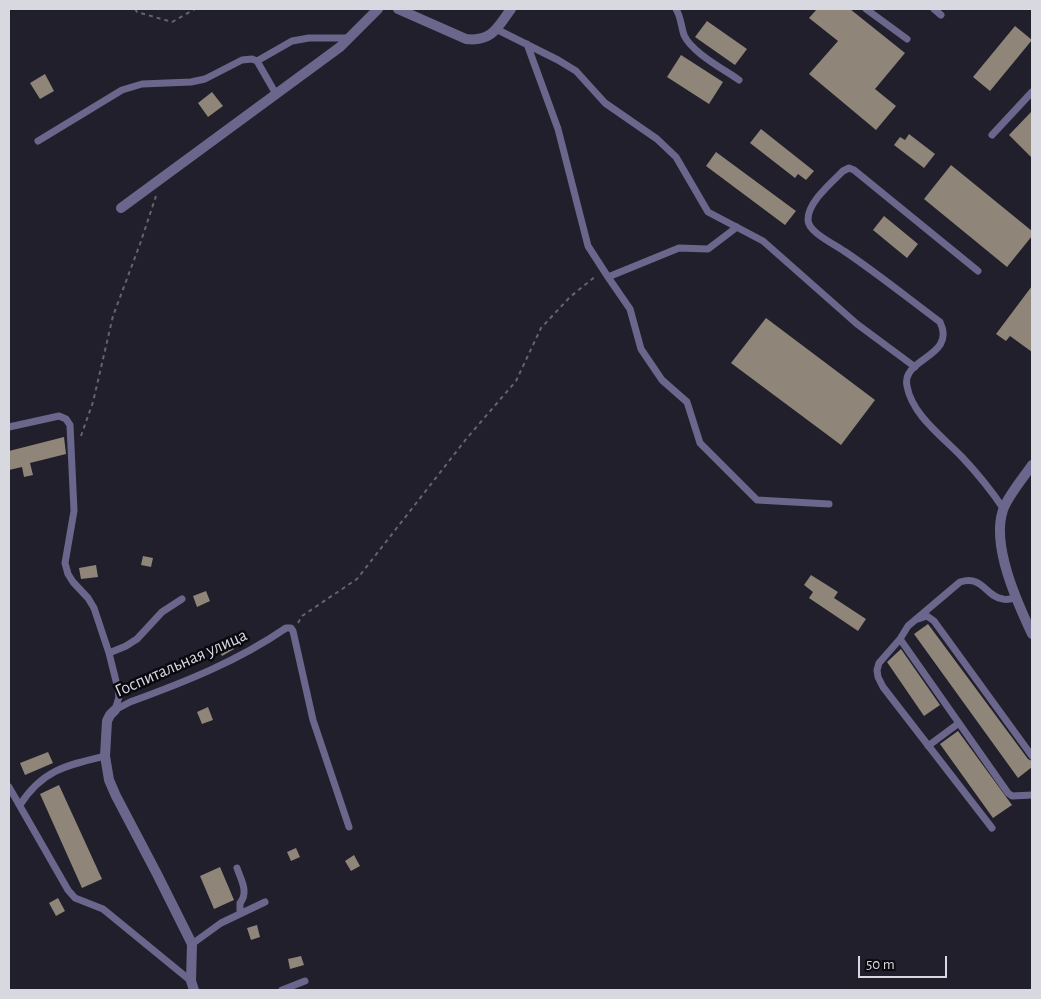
<!DOCTYPE html>
<html>
<head>
<meta charset="utf-8">
<style>
	body { margin:0 }
	#map { position:relative; width:1041px; height:999px; overflow:hidden; background:#201f2b; font-family:"Alegreya Sans",sans-serif }
	canvas { display:block }
	.frame { position:absolute; inset:0; border:10px solid #d8d8e1; pointer-events:none }
	.scale { position:absolute; left:858px; top:956px; width:89px; height:22px; box-sizing:border-box; border:2px solid #d8d8e1; border-top:0; padding-left:6px; font-size:15px; line-height:18px; white-space:nowrap; color:#d8d8e1; -webkit-text-stroke:4px #0a090f; paint-order:stroke }
</style>
</head>
<body>
<div id="map">
<canvas width="1041" height="999"></canvas>
<div class="frame"></div>
<div class="scale">50 m</div>
</div>
<script>
const g = document.querySelector('canvas').getContext('2d');
g.lineJoin = 'round';
function fill(path, color) { g.fillStyle = color; g.fill(path, 'evenodd'); }
function strokePath(path, color, width, dash) { g.strokeStyle = color; g.lineWidth = width; g.lineCap = dash ? 'butt' : 'round'; g.setLineDash(dash || []); g.stroke(path); }
function write(font, color, halo, rows, align = 'center') {
  g.font = font + ' "Alegreya Sans",sans-serif'; g.lineWidth = 5; g.setLineDash([]); g.textBaseline = 'middle'; g.strokeStyle = halo; g.fillStyle = color; for (const [text, x, y, turn = 0] of rows) {
    g.save(); g.translate(x, y); g.rotate((+turn || 0) * Math.PI / 180); g.textAlign = isNaN(turn) ? turn : align; if (halo) g.strokeText(text, 0, 0); g.fillText(text, 0, 0); g.restore();
  }
}
const building = new Path2D(`
	M817,9H850L905,53L875,89L896,106L876,130L809,74L838,41L809,18Z
	M707,21L747,49L735,65L695,37Z
	M1015,26L1032,40L990,91L973,77Z
	M681,55L723,82L709,104L667,77Z
	M45,74L54,91L40,99L30,83Z
	M212,92L223,106L208,117L198,103Z
	M1032,111V158L1009,135Z
	M761,129L814,171L806,180L798,174L795,178L750,143Z
	M909,134L935,154L924,168L894,145L900,137L905,140Z
	M716,152L796,211L785,225L706,166Z
	M951,165L1032,231V236L1007,267L924,199Z
	M884,216L918,244L907,258L873,230Z
	M1032,286V352L1010,336L1006,341L996,334Z
	M766,318L875,400L841,445L731,363Z
	M64,437L66,454L30,463L33,475L24,477L22,467L9,470V451Z
	M143,556L153,558L151,567L141,565Z
	M96,565L98,577L81,579L79,568Z
	M811,575L838,592L834,598L866,619L858,631L809,598L813,592L804,585Z
	M206,591L210,601L197,607L193,596Z
	M928,624L1028,759L1032,761V767L1018,778L914,634Z
	M228,639L234,649L222,656L217,646Z
	M901,649L940,705L924,716L887,662Z
	M208,707L213,720L202,724L197,712Z
	M958,731L1012,805L993,818L940,744Z
	M48,752L53,763L25,775L20,763Z
	M59,785L102,879L82,888L40,794Z
	M296,848L300,857L291,861L287,852Z
	M354,855L360,866L351,871L345,861Z
	M220,867L234,900L214,909L200,876Z
	M58,898L65,911L56,916L49,903Z
	M257,925L260,937L251,940L247,928Z
	M301,956L304,965L290,969L288,959Z`);
const path = new Path2D(`
	M135,9L137,12L172,22L195,9
	M81,436L93,402L113,316L140,244L156,196
	M298,623L302,616L357,579L467,438L516,381L541,328L570,297L596,276`);
const lane = new Path2D(`
	M676,9C681,17 681,26 684,35C691,52 725,70 739,80
	M866,9L907,39
	M934,9L941,15
	M496,29L558,60L576,71L605,103L657,139L676,157L708,212L763,241L857,324L915,367
	M527,44L558,129L588,246L608,277L679,248L708,249L737,227
	M257,61L292,41L309,38H349
	M992,135L1032,92
	M38,141L122,90L142,84L191,82L205,79L242,60L252,59L257,61L276,94
	M978,271L854,170L849,168L843,171C832,182 807,203 808,220C808,232 834,244 844,251C877,273 909,299 940,322C957,357 901,358 907,386C912,415 943,437 962,457C977,473 991,490 1003,508
	M608,277L630,309L641,349L662,380L687,402L700,443L757,500L829,504
	M9,427L59,416L66,419L70,425L74,511L65,563L68,574L73,582L88,598L94,608L109,653L118,689L119,697L115,710
	M918,619L927,616L934,621L1032,756
	M900,639L1008,793L1012,796L1032,795
	M109,653L126,646L137,639L162,612L182,599
	M115,710L130,702C185,682 238,661 286,628H291L293,631L313,720L349,827
	M928,746L959,723
	M9,787L68,890L75,898L103,909L191,981
	M20,805C42,770 67,765 105,756
	M992,828L883,687L878,677L877,670L879,663L900,639L908,626L960,582C984,575 984,596 1003,599C1006,600 1011,599 1015,598
	M237,868C241,880 249,892 240,903V914
	M192,944L221,923L265,902
	M282,990L305,981`);
const street = new Path2D(`
	M398,9L466,39C492,42 497,28 511,9
	M121,208L340,47L378,9
	M1032,465C1024,477 1007,497 1003,510C991,545 1017,602 1032,634
	M115,710L110,715L107,721L105,756L109,780L116,796L157,874L192,944L191,981L194,990`);
const streetNames = [
	["Госпитальная улица",181,663,-24]
];
fill(building, '#8f8578');
strokePath(path, '#64646f', 2, [4, 4]);
strokePath(lane, '#6b678c', 7);
strokePath(street, '#6b678c', 10);
write('18px', '#d8d8e1', '#0a090f', streetNames);
</script>
</body>
</html>
